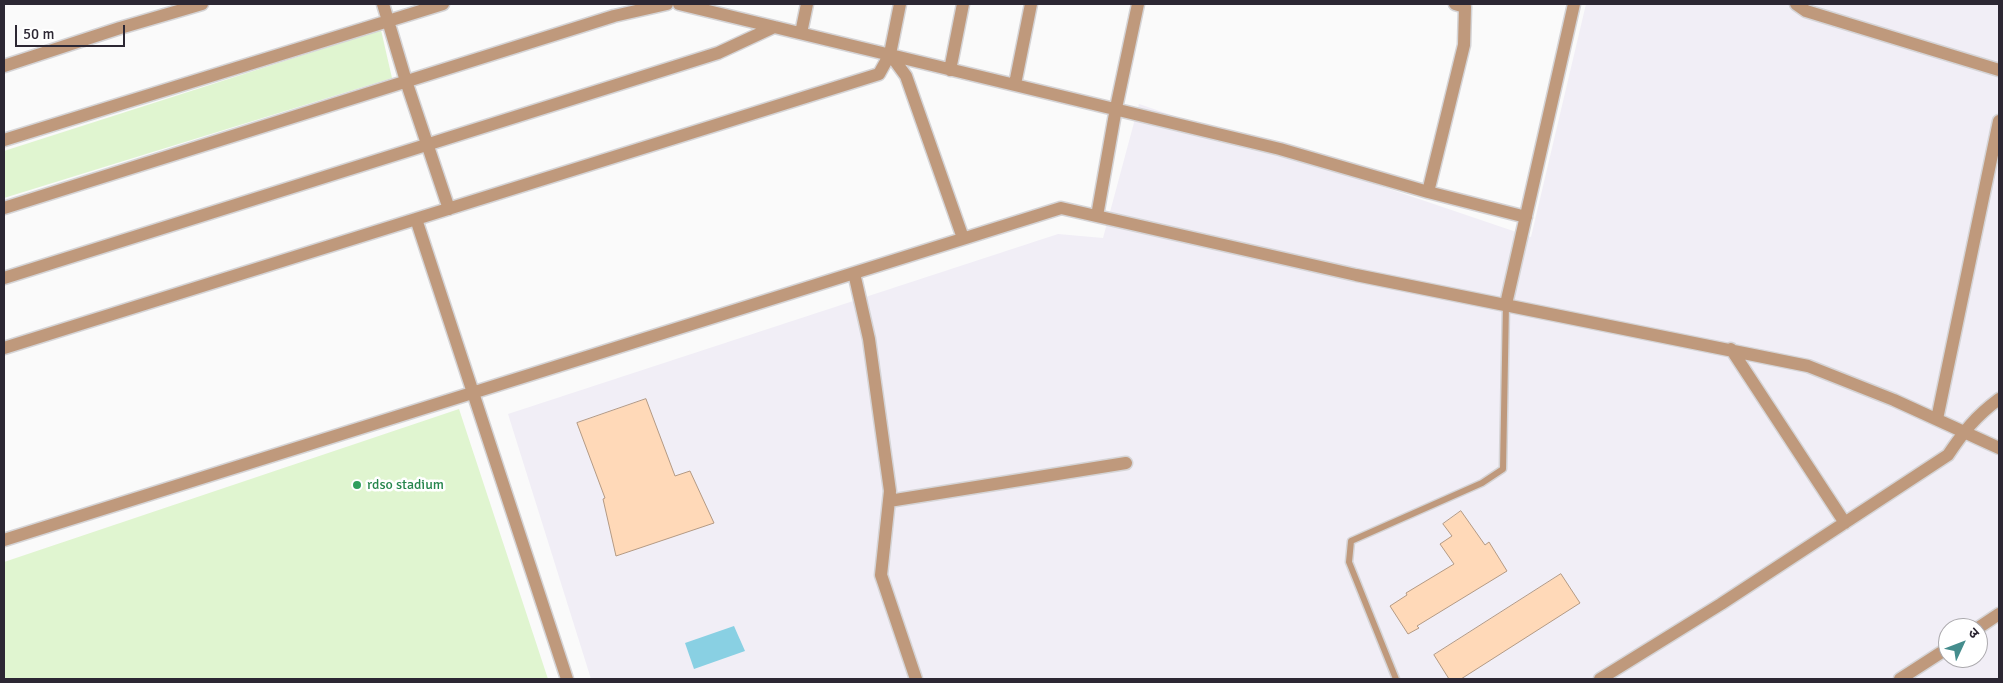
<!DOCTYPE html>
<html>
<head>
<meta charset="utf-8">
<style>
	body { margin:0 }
	#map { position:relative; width:2003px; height:683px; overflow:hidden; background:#fafafa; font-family:Signika,"Noto Sans Devanagari",sans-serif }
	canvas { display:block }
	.frame { position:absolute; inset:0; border:5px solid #2c2733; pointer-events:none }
	.north { position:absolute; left:1938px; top:618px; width:50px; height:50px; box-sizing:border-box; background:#fff; border:1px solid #aba9ad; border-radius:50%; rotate:47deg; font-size:14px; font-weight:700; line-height:20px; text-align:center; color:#2c2733 }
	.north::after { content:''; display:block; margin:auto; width:18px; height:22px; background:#458d8d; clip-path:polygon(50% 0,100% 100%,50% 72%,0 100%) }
	.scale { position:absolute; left:15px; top:25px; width:110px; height:22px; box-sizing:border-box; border:2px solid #2c2733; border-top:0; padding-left:6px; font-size:15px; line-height:18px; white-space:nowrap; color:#2c2733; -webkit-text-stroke:4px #fff; paint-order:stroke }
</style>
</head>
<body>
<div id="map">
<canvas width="2003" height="683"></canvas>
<div class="frame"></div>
<div class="north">उ</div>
<div class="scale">50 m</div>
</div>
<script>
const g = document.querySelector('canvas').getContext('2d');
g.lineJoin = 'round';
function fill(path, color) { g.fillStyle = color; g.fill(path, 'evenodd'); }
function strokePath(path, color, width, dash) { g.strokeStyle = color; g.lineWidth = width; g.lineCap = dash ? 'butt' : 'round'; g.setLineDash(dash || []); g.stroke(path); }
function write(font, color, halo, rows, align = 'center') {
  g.font = font + ' Signika,sans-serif'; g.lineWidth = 5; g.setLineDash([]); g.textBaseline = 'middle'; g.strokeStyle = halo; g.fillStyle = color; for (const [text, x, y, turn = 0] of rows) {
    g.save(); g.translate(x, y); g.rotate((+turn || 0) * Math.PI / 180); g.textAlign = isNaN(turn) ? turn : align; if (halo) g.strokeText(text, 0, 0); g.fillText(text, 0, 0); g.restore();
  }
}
const built = new Path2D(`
	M1586,4H1999V679H591L508,414L1058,234L1103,238L1139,104L1531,237ZM1948,628H1978V658H1948Z`);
const green = new Path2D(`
	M381,30L392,78L4,198V151Z
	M459,409L548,679H4V562Z`);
const water = new Path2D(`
	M734,626L745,651L694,669L685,643Z`);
const building = new Path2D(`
	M646,399L675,476L690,471L714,523L616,556L603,499L605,498L577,423Z
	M1461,511L1485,545L1489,542L1507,571L1417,626L1419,628L1408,634L1390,606L1407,595L1406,593L1454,564L1440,544L1452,536L1443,524Z
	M1561,574L1580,603L1461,679H1449L1434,655Z`);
const lane = new Path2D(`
	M1396,679L1349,562L1351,541L1482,483L1503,469L1506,304`);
const street = new Path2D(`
	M383,4L406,81L449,209
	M679,4L1280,149L1428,192
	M1455,4L1465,7L1464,45L1428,192L1526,217
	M1796,4L1806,11L1999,70
	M801,33L807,4
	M890,54L906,76L963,238
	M4,66L120,28L202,4
	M950,70L963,4
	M1015,84L1031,4
	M4,140L443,4
	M4,208L614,16L667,4
	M1097,216L1116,108L1138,4
	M416,219L567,679
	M854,273L869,339L890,491L881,575L916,679
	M4,278L718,53L774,27
	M1506,304L1574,4
	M4,348L879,74L890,54L900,4
	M1731,349L1845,523
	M1937,419L1999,121
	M889,501L1126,463
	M4,540L1061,208L1356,275L1808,366L1894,400L1999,448
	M1978,628L1999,614
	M1600,679L1721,604L1948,455C1964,431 1976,416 1999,399
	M1900,679L1948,648`);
const markers = [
	[357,485,5,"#2e9e5b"]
];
const leisureNames = [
	["rdso stadium",367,485]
];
fill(built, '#f1eef6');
fill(green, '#e0f5d0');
fill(water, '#89d0e3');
fill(building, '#ffd9b8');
strokePath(building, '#b49a84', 1);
strokePath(lane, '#d5d4d6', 9);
strokePath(street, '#d5d4d6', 15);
strokePath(lane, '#bf997c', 6);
strokePath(street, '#bf997c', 12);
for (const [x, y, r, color] of markers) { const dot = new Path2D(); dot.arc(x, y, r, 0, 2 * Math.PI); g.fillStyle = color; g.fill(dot); strokePath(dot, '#fff', 2); }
write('14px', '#27864d', '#fff', leisureNames, 'left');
</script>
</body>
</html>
